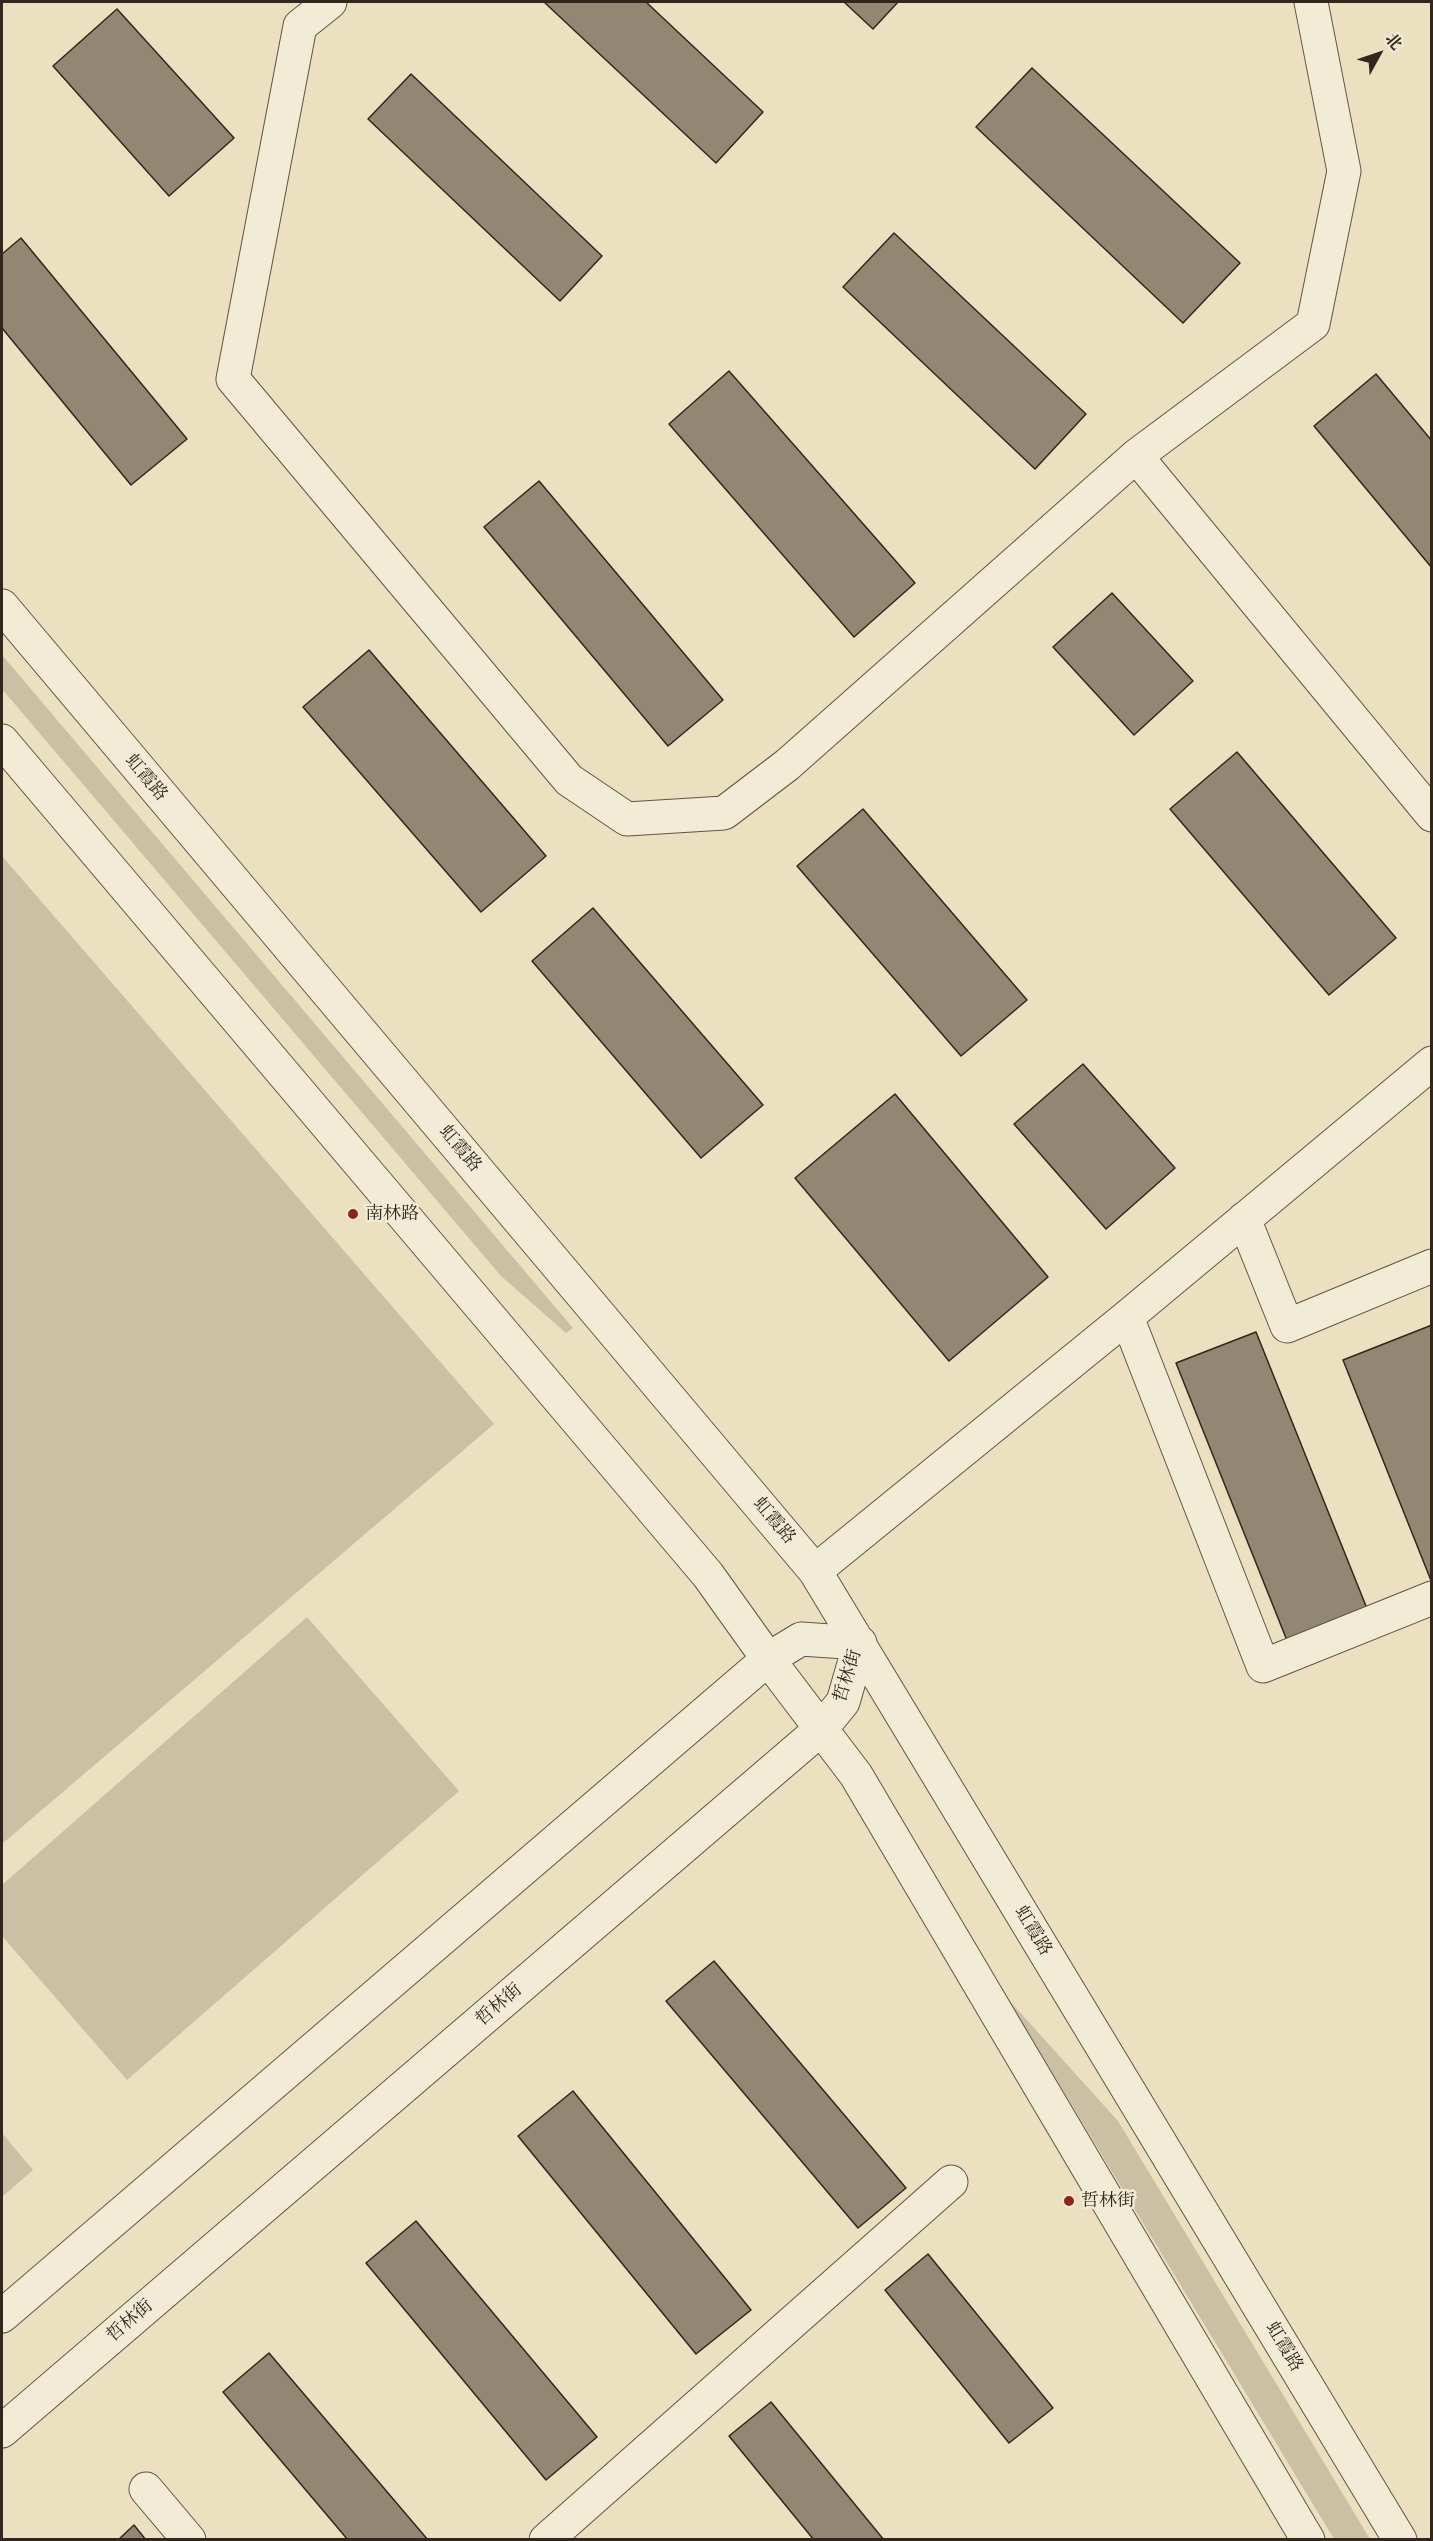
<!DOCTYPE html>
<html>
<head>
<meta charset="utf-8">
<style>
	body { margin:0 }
	#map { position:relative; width:1433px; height:2541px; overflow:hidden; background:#ebe0c0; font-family:"Old Standard TT","Noto Serif SC",serif }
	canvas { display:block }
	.frame { position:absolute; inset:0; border:3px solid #32261d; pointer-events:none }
	.north { position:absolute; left:1349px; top:24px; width:60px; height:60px; -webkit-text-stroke:4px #f2ebd6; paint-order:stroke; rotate:50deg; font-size:16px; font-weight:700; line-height:24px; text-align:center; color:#32261d }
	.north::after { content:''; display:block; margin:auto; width:21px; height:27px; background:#32261d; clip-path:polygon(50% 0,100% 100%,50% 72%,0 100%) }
</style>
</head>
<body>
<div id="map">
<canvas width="1433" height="2541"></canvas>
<div class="frame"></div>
<div class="north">北</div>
</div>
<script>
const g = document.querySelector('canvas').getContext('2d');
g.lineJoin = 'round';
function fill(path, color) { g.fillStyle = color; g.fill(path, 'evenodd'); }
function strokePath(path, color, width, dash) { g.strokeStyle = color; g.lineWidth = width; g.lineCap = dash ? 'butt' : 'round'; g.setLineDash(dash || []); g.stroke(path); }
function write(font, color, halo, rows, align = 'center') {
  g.font = font + ' "Old Standard TT","Noto Serif SC",serif'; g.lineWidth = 5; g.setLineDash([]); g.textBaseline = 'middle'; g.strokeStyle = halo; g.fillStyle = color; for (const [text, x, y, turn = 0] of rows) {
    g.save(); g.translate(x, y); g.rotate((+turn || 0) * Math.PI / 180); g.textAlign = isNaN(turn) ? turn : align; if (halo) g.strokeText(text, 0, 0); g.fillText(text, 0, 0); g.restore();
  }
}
const green = new Path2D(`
	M2,655L573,1328L566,1333L501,1276L2,689Z
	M2,856L494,1424L2,1844Z
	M307,1617L459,1791L127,2080L2,1936V1885Z
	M1007,1998L1118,2121L1370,2539H1334Z
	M2,2133L33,2170L2,2197Z`);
const building = new Path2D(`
	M544,2H646L763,112L716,163Z
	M844,2H898L873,29Z
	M117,9L234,138L169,196L53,66Z
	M1032,68L1240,263L1183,323L976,127Z
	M411,74L602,256L560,301L368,119Z
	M894,233L1086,414L1035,469L843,287Z
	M21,238L187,439L131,485L2,328V254Z
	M729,371L915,583L854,637L669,424Z
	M1376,374L1432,441V568L1314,426Z
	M539,481L723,700L668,746L484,527Z
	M1112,593L1193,681L1134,735L1053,647Z
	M369,650L546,856L481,912L303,707Z
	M1237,752L1396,938L1329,995L1170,809Z
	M863,809L1027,1000L961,1056L797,866Z
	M593,908L763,1105L701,1158L532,961Z
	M1083,1064L1175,1168L1106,1229L1014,1124Z
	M895,1094L1048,1277L949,1361L795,1178Z
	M1432,1325V1583L1343,1360Z
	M1256,1332L1370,1616L1290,1648L1176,1363Z
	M714,1961L906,2188L858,2228L666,2001Z
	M573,2091L751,2310L696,2354L518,2136Z
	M416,2221L597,2437L546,2480L366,2263Z
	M928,2254L1053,2408L1009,2443L885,2290Z
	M269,2353L428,2540H348L223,2392Z
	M771,2402L884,2540H814L729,2436Z
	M134,2525L146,2540H118Z`);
const minor = new Path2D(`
	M330,2L300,26L233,379L569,780L627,819L724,813L787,765L1136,456L1313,324L1344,171L1311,2
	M1136,456L1432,815
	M2,606L815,1571L1400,2540
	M2,741L708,1575L768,1659L856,1775L1308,2540
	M1244,1219L1287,1326L1432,1266
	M1127,1317L1263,1666L1432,1598
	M815,1571L1127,1317L1432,1063
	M2,2316L768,1659L801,1639L860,1643
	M2,2431L821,1729L843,1702L860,1643
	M146,2489L189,2540
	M546,2540L951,2182`);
const markers = [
	[353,1214,6,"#8f2418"],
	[1069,2201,6,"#8f2418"]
];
const streetNames = [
	["虹霞路",146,778,50],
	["虹霞路",460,1149,50],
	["虹霞路",774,1521,50],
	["哲林街",848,1676,-73],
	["虹霞路",1033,1931,59],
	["哲林街",499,2005,-41],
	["哲林街",130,2321,-41],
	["虹霞路",1284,2347,59]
];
const poiNames = [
	["南林路",365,1214],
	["哲林街",1081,2201]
];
fill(green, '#ccc0a4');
fill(building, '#928772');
strokePath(building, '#32261d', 1.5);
strokePath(minor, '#605446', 35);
strokePath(minor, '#f2ebd6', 33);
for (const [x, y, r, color] of markers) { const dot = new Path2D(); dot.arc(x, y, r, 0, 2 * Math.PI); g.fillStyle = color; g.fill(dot); strokePath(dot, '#f2ebd6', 2); }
write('18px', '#32261d', '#f2ebd6', streetNames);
write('18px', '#32261d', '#f2ebd6', poiNames, 'left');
</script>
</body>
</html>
